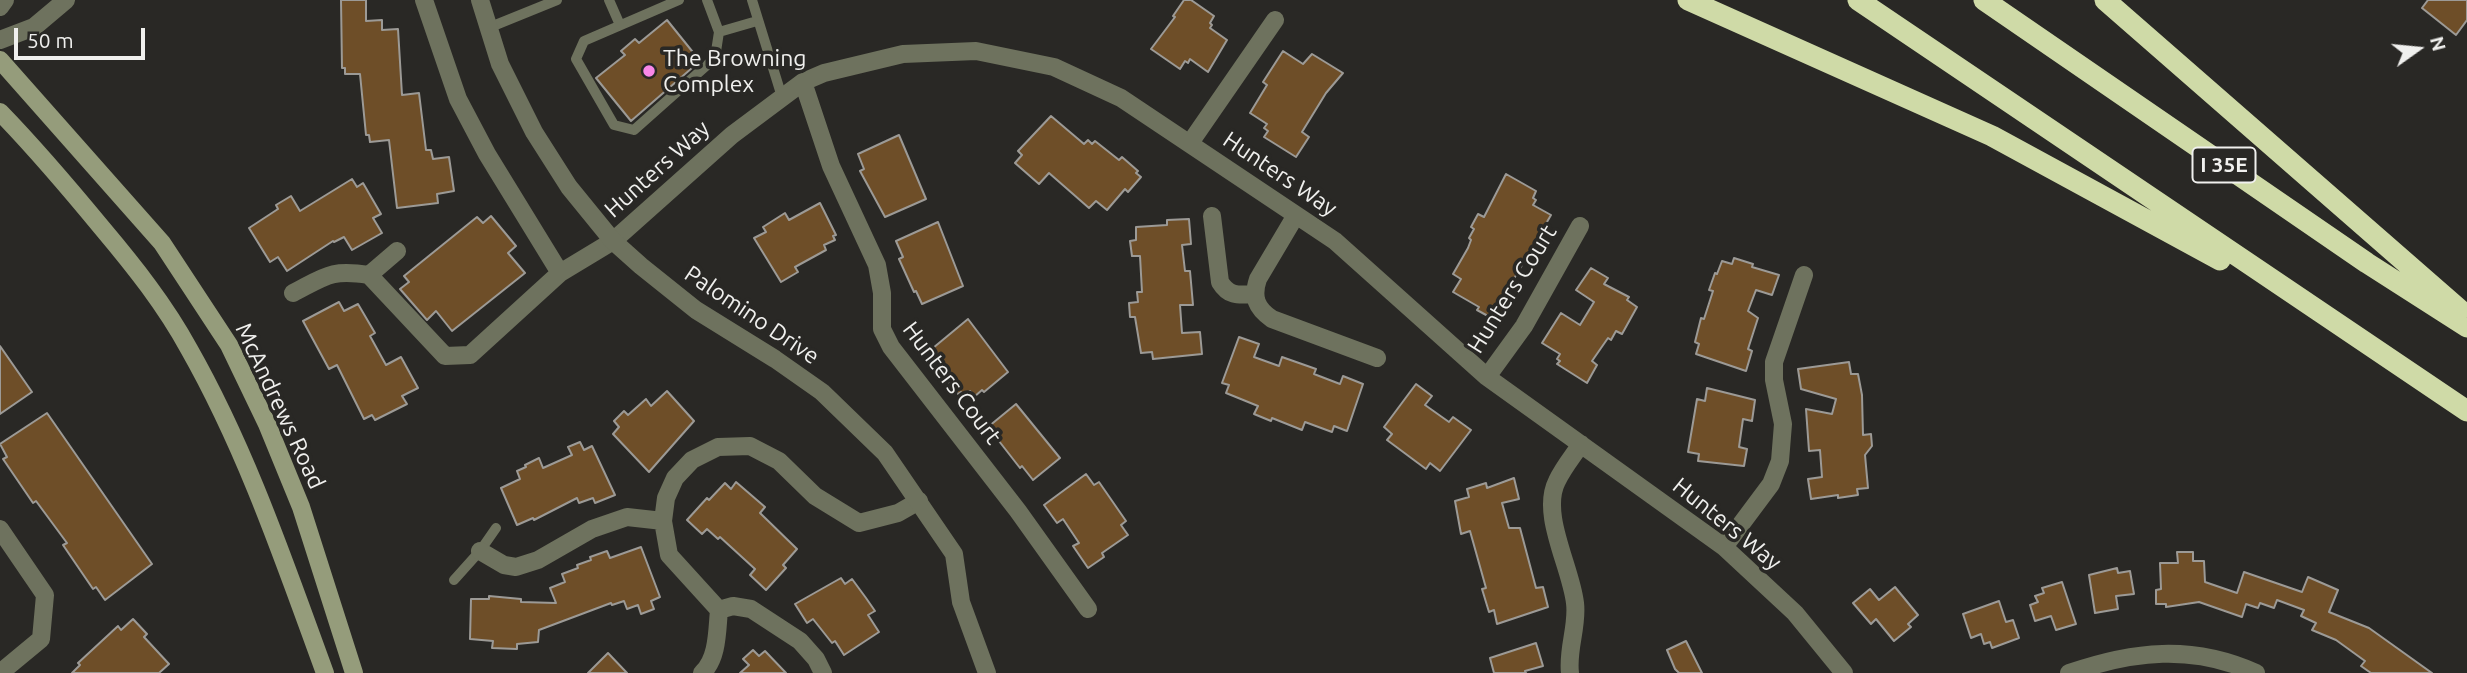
<!DOCTYPE html>
<html>
<head>
<meta charset="utf-8">
<style>
	body { margin:0 }
	#map { position:relative; width:2467px; height:673px; overflow:hidden; background:#292825; font-family:Ubuntu,sans-serif }
	canvas { display:block }
	.north { position:absolute; left:2383px; top:14px; width:70px; height:70px; -webkit-text-stroke:5px #292825; paint-order:stroke; rotate:75deg; font-size:19px; font-weight:700; line-height:28px; text-align:center; color:#f0f0ee }
	.north::after { content:''; display:block; margin:auto; width:24px; height:32px; background:#f0f0ee; clip-path:polygon(50% 0,100% 100%,50% 72%,0 100%) }
	.scale { position:absolute; left:14px; top:28px; width:131px; height:32px; box-sizing:border-box; border:4px solid #f0f0ee; border-top:0; padding-left:9px; font-size:21px; line-height:24px; white-space:nowrap; color:#f0f0ee; -webkit-text-stroke:5px #292825; paint-order:stroke }
</style>
</head>
<body>
<div id="map">
<canvas width="2467" height="673"></canvas>
<div class="north">N</div>
<div class="scale">50 m</div>
</div>
<script>
const g = document.querySelector('canvas').getContext('2d');
g.lineJoin = 'round';
function fill(path, color) { g.fillStyle = color; g.fill(path, 'evenodd'); }
function strokePath(path, color, width, dash) { g.strokeStyle = color; g.lineWidth = width; g.lineCap = dash ? 'butt' : 'round'; g.setLineDash(dash || []); g.stroke(path); }
function write(font, color, halo, rows, align = 'center') {
  g.font = font + ' Ubuntu,sans-serif'; g.lineWidth = 7; g.setLineDash([]); g.textBaseline = 'middle'; g.strokeStyle = halo; g.fillStyle = color; for (const [text, x, y, turn = 0] of rows) {
    g.save(); g.translate(x, y); g.rotate((+turn || 0) * Math.PI / 180); g.textAlign = isNaN(turn) ? turn : align; if (halo) g.strokeText(text, 0, 0); g.fillText(text, 0, 0); g.restore();
  }
}
const building = new Path2D(`
	M341,0H366V21L382,20V30L398,29L402,95L419,93L426,150H431L433,159L449,157L454,191L437,194L438,203L397,208L389,140L370,142L369,135H366L360,74H345V68H342Z
	M1184,0H1191L1214,16L1210,23L1212,25L1210,28L1227,40L1208,72L1190,59L1188,63L1185,61L1180,69L1151,49L1175,17L1173,16Z
	M2428,0H2467V20L2456,35L2422,8Z
	M667,20L700,61L631,121L596,78L625,55L621,51L635,39L639,43Z
	M1283,51L1303,64L1312,54L1343,73L1326,93L1302,132L1309,137L1296,157L1264,137L1268,131L1264,128L1267,124L1250,113L1267,85L1263,82Z
	M1051,116L1084,144L1088,140L1092,144L1095,141L1119,160L1122,157L1138,171L1136,173L1141,177L1128,192L1125,189L1107,210L1096,201L1089,208L1049,173L1039,184L1015,163L1022,155L1018,151Z
	M899,135L926,199L885,217L860,171L864,169L858,154Z
	M1506,174L1536,191L1533,198L1536,200L1533,205L1551,215L1504,296L1509,299L1497,321L1477,310L1479,307L1453,292L1461,279L1453,274L1468,248L1471,240L1469,238L1474,229L1471,227L1478,214L1484,217Z
	M352,179L357,187L363,183L381,214L373,218L382,233L352,250L344,237L334,242L333,241L287,271L278,257L270,262L249,228L278,209L276,205L291,196L300,211Z
	M820,203L836,235L833,236L835,240L824,245L826,250L795,267L798,272L781,282L754,238L766,232L763,227L785,213L789,220Z
	M491,216L516,246L508,253L525,273L452,331L436,311L427,320L400,289L409,282L404,276L477,217L483,223Z
	M1189,219L1191,244L1182,245L1185,271H1190L1193,305H1180L1182,333L1200,332L1202,354L1153,359L1152,352L1141,353L1135,317H1130L1129,303L1138,302L1137,292H1142L1140,256H1132L1130,241L1136,240V227L1167,225V220Z
	M938,222L963,286L922,304L916,291L914,292L899,259L903,257L896,241Z
	M1734,258L1753,264L1752,267L1779,275L1772,295L1756,290L1748,311L1758,318L1748,349L1752,351L1746,371L1696,354L1699,344L1695,342L1701,318L1704,319L1713,291L1709,290L1715,273L1717,274L1722,261L1732,264Z
	M1591,268L1608,278L1604,284L1629,297L1627,300L1637,307L1622,334L1616,331L1611,340L1608,338L1592,361L1597,365L1587,383L1557,364L1560,361L1557,359L1560,354L1542,343L1561,313L1580,325L1594,302L1576,290Z
	M339,302L344,311L358,304L375,333L370,336L386,365L401,357L418,388L402,396L407,404L375,420L372,415L364,419L337,365L329,369L303,321Z
	M968,319L1008,372L984,392L982,390L974,397L970,391L964,396L961,392L958,394L947,380L952,375L933,348Z
	M1239,337L1259,344L1254,357L1279,366L1282,357L1316,369L1314,374L1340,384L1343,376L1363,384L1347,431L1334,426L1332,432L1305,422L1302,430L1272,418L1271,421L1254,414L1258,406L1226,393L1229,385L1222,383Z
	M0,346L32,392L0,414Z
	M1849,362L1851,374H1858L1862,395L1863,435L1871,434L1872,446L1865,455L1868,488L1857,489L1858,495L1838,498V495L1811,499L1808,479L1822,477L1820,450L1809,451L1806,409L1832,414L1836,399L1801,389L1798,369Z
	M1416,384L1432,396L1425,405L1449,422L1453,417L1471,430L1440,471L1430,463L1426,469L1387,440L1392,434L1384,427Z
	M1707,388L1755,400L1752,421L1743,419L1739,447L1747,449L1744,466L1698,461L1699,454L1688,452L1697,399L1705,401Z
	M667,391L694,421L649,472L613,434L619,427L614,421L624,411L628,415L646,399L651,406Z
	M1016,404L1060,458L1033,480L1022,466L1020,468L988,427Z
	M47,413L152,564L105,600L96,587L93,589L63,545L67,543L36,501L33,503L3,459L7,457L0,444Z
	M580,442L584,450L592,446L615,495L595,503L593,498L579,503L577,498L534,520L533,518L517,525L501,488L520,479L517,471L526,467L525,465L539,458L543,468L572,455L568,447Z
	M1086,474L1094,485L1099,482L1126,521L1121,525L1128,535L1102,553L1104,557L1088,568L1073,546L1079,543L1063,519L1057,523L1044,505Z
	M1514,478L1519,499L1502,503L1509,528H1520L1536,588L1543,587L1548,607L1497,624L1494,610L1489,612L1482,589L1486,588L1470,531L1461,534L1455,501L1469,497L1467,489L1486,483L1487,488Z
	M736,482L765,507L760,513L797,549L783,565L786,568L766,590L750,575L755,569L720,537L718,539L707,529L702,534L687,520L707,498L709,500L725,483L731,489Z
	M641,547L660,597L651,601L654,609L641,614L638,605L627,609L624,601L612,605L611,603L539,630L538,642L517,644V649L492,648L493,641L470,639L471,599H489V596L521,599V602L556,603L550,588L565,582L562,574L578,568L577,565L591,560L590,557L607,551L610,558Z
	M2177,552H2193V561H2204L2205,582L2237,593L2244,572L2302,592L2308,577L2338,590L2329,612L2369,628L2432,673H2371L2361,666L2365,661L2336,640L2312,630L2316,623L2301,616L2304,610L2277,600L2274,608L2260,603L2258,608L2246,604L2242,617L2199,602L2166,607V604H2156V590L2161,589L2160,563H2178Z
	M2117,568L2118,573L2130,571L2134,594L2116,596L2118,609L2095,613L2089,575Z
	M841,578L845,584L852,579L866,598L875,611L868,615L879,632L844,655L835,641L832,643L813,619L807,623L795,604Z
	M2062,582L2076,624L2056,630L2051,616L2035,621L2030,605L2038,602L2035,596L2044,593L2042,588Z
	M1895,587L1918,615L1908,624L1911,627L1894,641L1876,619L1871,624L1853,603L1870,589L1879,600Z
	M1999,601L2006,622L2013,620L2019,638L1992,648L1990,642L1984,644L1981,634L1971,638L1963,614Z
	M133,619L147,634L144,637L169,664L159,673H72L80,665L78,663L118,626L121,630Z
	M1686,641L1702,673H1679L1675,669L1667,650Z
	M1536,643L1543,666L1525,671L1526,673H1494L1490,658Z
	M753,650L759,656L765,651L786,673H740L749,665L743,659Z
	M608,653L627,673H588Z`);
const service = new Path2D(`
	M609,0L620,25
	M679,0L584,41L576,59L614,125L634,130L715,58L719,32L707,0
	M752,0L782,97
	M488,28L557,0
	M719,32L757,21
	M454,580L480,551L496,528`);
const minor = new Path2D(`
	M424,0L458,99L487,154L560,273
	M803,82L831,166L877,265L882,293V329L891,347L1018,511L1088,609
	M1190,143L1275,20
	M1296,215L1258,279C1252,297 1256,308 1272,319L1377,358
	M1212,216L1220,282C1229,297 1239,295 1255,294
	M369,275L445,356L470,355L560,273L613,241L732,135L803,82L824,73L903,54L976,51L1054,67L1121,98L1335,241L1487,377L1724,547L1795,613L1844,673
	M293,293C326,276 331,269 369,275L397,251
	M1487,377L1524,326L1580,226
	M0,529L45,595L41,639L0,673
	M1724,547L1771,484L1780,461L1783,424L1774,380V362L1804,275
	M480,551L504,565L516,567L538,560L592,529L627,517L663,521
	M719,610L733,606L751,609L800,641L816,659L823,673
	M702,673C718,659 717,630 719,610L669,555L663,521L666,498L675,478L692,460L718,447L750,446L779,461L815,496L859,523L898,513L919,501
	M1570,673C1567,649 1578,626 1575,603C1571,567 1540,514 1557,481C1563,468 1573,456 1581,444
	M2069,673C2133,651 2192,644 2256,673`);
const tertiary = new Path2D(`
	M480,0L500,64L534,132L569,187L613,241L641,266L696,310L775,359L822,392L885,453L954,554L961,602L987,673
	M0,7L5,0
	M0,40L34,27L66,0`);
const secondary = new Path2D(`
	M0,60L162,243L229,345L267,424L301,507L354,673
	M0,112C36,149 69,188 102,228C134,266 165,305 189,349C247,451 285,564 325,673`);
const motorway = new Path2D(`
	M1688,0L1992,136L2220,260
	M1858,0L2467,411
	M1984,0L2367,263L2467,327
	M2105,0L2460,310`);
const markers = [
	[649,71,7,"#f987e8"]
];
const shields = [
	[2224,165,63]
];
const shieldNames = [
	["I 35E",2224,165]
];
const poiNames = [
	["The Browning",663,58],
	["Complex",663,84]
];
const streetNames = [
	["Hunters Way",657,169,-42],
	["Hunters Way",1280,174,34],
	["Hunters Court",1512,289,-58],
	["Palomino Drive",752,315,34],
	["Hunters Court",952,383,53],
	["McAndrews Road",280,406,65],
	["Hunters Way",1727,524,39]
];
fill(building, '#6e4e28');
strokePath(building, '#9c9a96', 2);
strokePath(service, '#6e725e', 10);
strokePath(minor, '#6e725e', 18);
strokePath(tertiary, '#6e725e', 18);
strokePath(secondary, '#959c7b', 18);
strokePath(motorway, '#cfdaa7', 21);
for (const [x, y, r, color] of markers) { const dot = new Path2D(); dot.arc(x, y, r, 0, 2 * Math.PI); g.fillStyle = color; g.fill(dot); strokePath(dot, '#292825', 2.5); }
for (const [x, y, w] of shields) { const box = new Path2D(); box.roundRect(x - w / 2, y - 17.5, w, 35, 5); g.fillStyle = '#292825'; g.fill(box); strokePath(box, '#f0f0ee', 2); }
write('bold 21px', '#f0f0ee', null, shieldNames);
write('23px', '#f0f0ee', '#292825', poiNames, 'left');
write('23px', '#f0f0ee', '#292825', streetNames);
</script>
</body>
</html>
